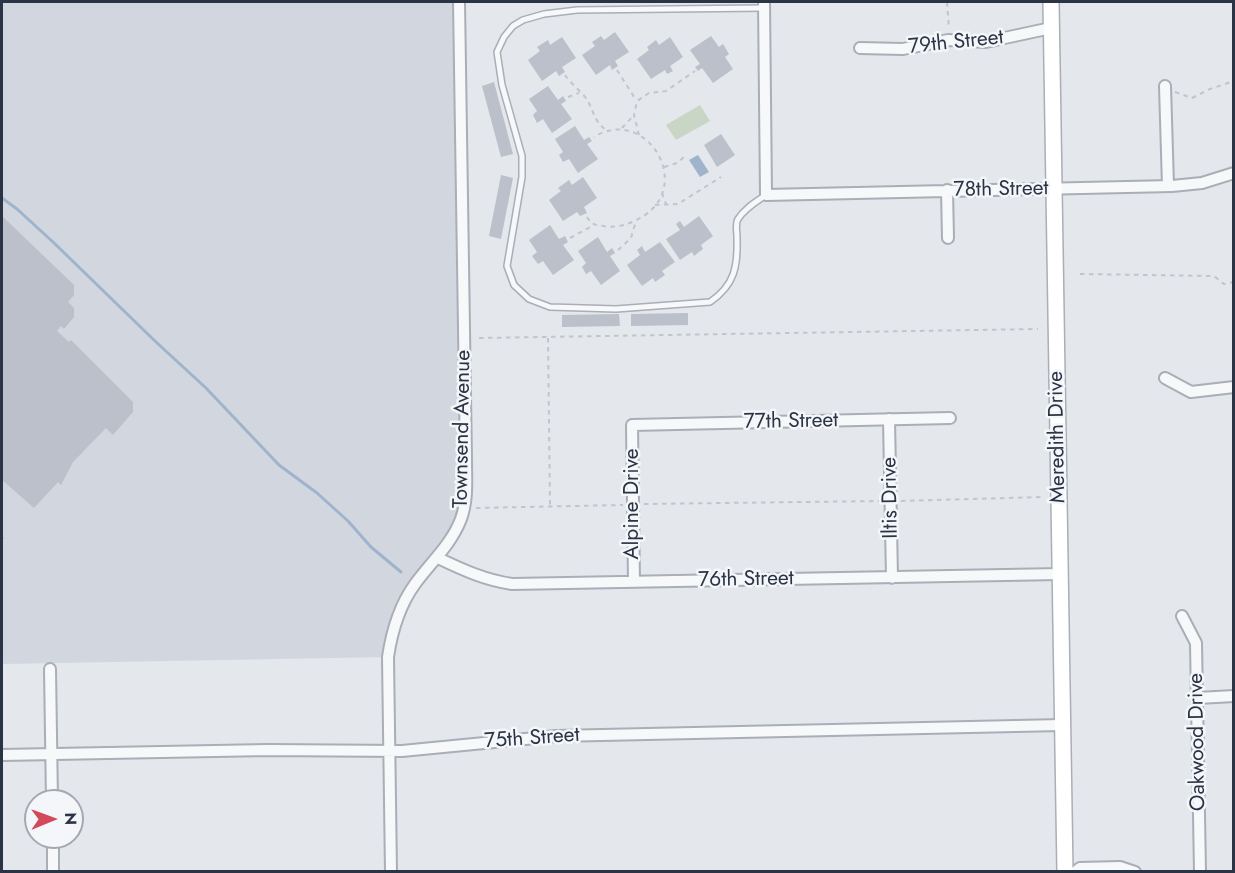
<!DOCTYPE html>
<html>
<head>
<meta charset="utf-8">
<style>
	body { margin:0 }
	#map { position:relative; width:1235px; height:873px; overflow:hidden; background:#e4e7ec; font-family:Jost,sans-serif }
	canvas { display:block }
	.frame { position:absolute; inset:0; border:3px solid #2b3445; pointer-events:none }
	.north { position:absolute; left:24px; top:789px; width:60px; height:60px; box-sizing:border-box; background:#f4f6f9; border:2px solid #a4a8b1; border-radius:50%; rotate:89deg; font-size:16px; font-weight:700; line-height:24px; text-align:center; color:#2b3445 }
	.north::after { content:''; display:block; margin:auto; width:21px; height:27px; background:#d1495b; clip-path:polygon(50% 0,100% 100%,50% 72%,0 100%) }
</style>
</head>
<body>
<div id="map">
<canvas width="1235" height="873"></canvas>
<div class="frame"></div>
<div class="north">N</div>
</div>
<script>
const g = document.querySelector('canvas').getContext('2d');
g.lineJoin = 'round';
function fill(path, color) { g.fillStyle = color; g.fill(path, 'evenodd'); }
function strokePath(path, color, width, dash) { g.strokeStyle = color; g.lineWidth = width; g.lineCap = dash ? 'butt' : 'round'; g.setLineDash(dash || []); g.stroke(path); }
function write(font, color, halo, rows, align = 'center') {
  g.font = font + ' Jost,sans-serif'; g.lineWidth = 5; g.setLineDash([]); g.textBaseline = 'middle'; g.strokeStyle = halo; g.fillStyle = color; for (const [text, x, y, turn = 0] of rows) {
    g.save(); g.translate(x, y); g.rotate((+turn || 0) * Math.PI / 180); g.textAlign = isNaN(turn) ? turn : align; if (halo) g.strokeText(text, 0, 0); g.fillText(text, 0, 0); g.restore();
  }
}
const built = new Path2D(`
	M2,2H459L466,459L460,520L416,583L388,657L2,664Z`);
const green = new Path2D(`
	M700,105L710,121L676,140L666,125Z`);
const water = new Path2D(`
	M698,155L709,172L700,177L689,160Z`);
const stream = new Path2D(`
	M2,198L17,209L53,242L156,342L206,388L279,465L317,493L348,521L371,547L401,572`);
const building = new Path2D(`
	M615,32L629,52L615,61L618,66L612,70L610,65L596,75L582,55L595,46L592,42L601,36L604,40Z
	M711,36L719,47L723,44L729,54L725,57L733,69L713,83L702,68L698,71L695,67L700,64L690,50Z
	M562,37L576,58L562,67L565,72L559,76L556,71L542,81L528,60L540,51L537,47L548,40L550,45Z
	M670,37L683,57L670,66L673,71L667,74L665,70L651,79L637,59L649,50L647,47L656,40L659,45Z
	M494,82L513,154L501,157L482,86Z
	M548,86L558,100L563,96L566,101L561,104L572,119L552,133L543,119L537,123L533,115L537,111L529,99Z
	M575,126L584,140L589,137L592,141L587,144L598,159L578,173L569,159L563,162L559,155L563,152L555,139Z
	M721,134L735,155L717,167L704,145Z
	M501,175L513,178L501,239L489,236Z
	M583,177L597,198L584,207L587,213L580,216L577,212L563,221L549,200L561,191L558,188L569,180L572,185Z
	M2,216L74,285V295L68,302L74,308V317L64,329L61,326L57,331L69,342L71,340L133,402V412L113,435L106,428L73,462L61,485L58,482L34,508L2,480Z
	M699,216L713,236L701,245L703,249L694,256L692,252L680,260L666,239L680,230L676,224L680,221L684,227Z
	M550,225L559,239L565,236L568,242L563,245L574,260L553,275L543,261L538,264L532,256L537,252L529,240Z
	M598,237L607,252L612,248L615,253L610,256L620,271L601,285L591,271L586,274L582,267L586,263L578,251Z
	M660,242L675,262L662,271L665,275L655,282L653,278L642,286L627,265L640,255L637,250L642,246L645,252Z
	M688,313V325L631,326V314Z
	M619,314L620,326L562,327V315Z`);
const path = new Path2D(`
	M947,2L949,29
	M617,70L636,100
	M565,75C571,84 584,94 588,101C594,113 595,122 606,130
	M1175,92L1192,98L1210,89L1234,81
	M568,97L579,93
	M622,128L634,115
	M639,135L634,115L637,101L649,93L666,91L695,71
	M664,167L677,163L684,157
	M662,193L666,204
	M655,205L678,204L721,177
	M587,217L591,223C604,228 620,228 632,222C701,194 648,103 594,137
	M570,238L594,225
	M618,250L631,238L636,221
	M1080,274L1214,276L1224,284L1234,282
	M479,338L1038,329
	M548,338L550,506
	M901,501L1041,497
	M644,504L881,501
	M476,508L623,505
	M2,538H4`);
const service = new Path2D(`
	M764,8L577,10L544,14L523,20L513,26L504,37L497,52L502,85L522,156V177L507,266L514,285L529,299L550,307L616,309L710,302C735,285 738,266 737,237C737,231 735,224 738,219C745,208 756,202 766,195`);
const minor = new Path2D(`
	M764,2L766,195L1172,186L1202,183L1234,173
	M860,48L903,49L948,40L986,42L1051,28
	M1165,86L1168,186
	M947,190L948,238
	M1165,378L1191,392L1234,387
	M889,419L892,578
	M438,558C463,570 485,580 512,584L1060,574
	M634,582L632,425L950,418
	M1182,616L1196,643L1200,872
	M50,669L52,801
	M1198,698L1234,696
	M2,755L268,750L402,751L556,736L1062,725
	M53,837V872
	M391,872L388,657C392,630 399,606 415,584C431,562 451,545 461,519C468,500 466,479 466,459L459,2
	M1075,872L1080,868L1120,867L1135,872`);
const secondary = new Path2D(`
	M1051,2L1065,872`);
const streetNames = [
	["79th Street",956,43,-6],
	["78th Street",1001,190,-1],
	["77th Street",791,422,-1],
	["Townsend Avenue",463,429,-89],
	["Meredith Drive",1058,437,-91],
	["Iltis Drive",891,498,-91],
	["Alpine Drive",633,504,-90],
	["76th Street",746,580,-1],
	["75th Street",532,739,-4],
	["Oakwood Drive",1198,742,-91]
];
fill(built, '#d2d6de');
fill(green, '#c9d6c5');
fill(water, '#9fb4cc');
strokePath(stream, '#9fb4cc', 3);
fill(building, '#bbc0ca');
strokePath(service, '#a9aeb7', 8);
strokePath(minor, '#a9aeb7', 14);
strokePath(secondary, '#a9aeb7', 18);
strokePath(path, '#c2c5cb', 2, [4.5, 4.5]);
strokePath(service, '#f7f8fa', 5);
strokePath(minor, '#f7f8fa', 10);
strokePath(secondary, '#fff', 15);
write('21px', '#2b3445', '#f4f6f9', streetNames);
</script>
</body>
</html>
